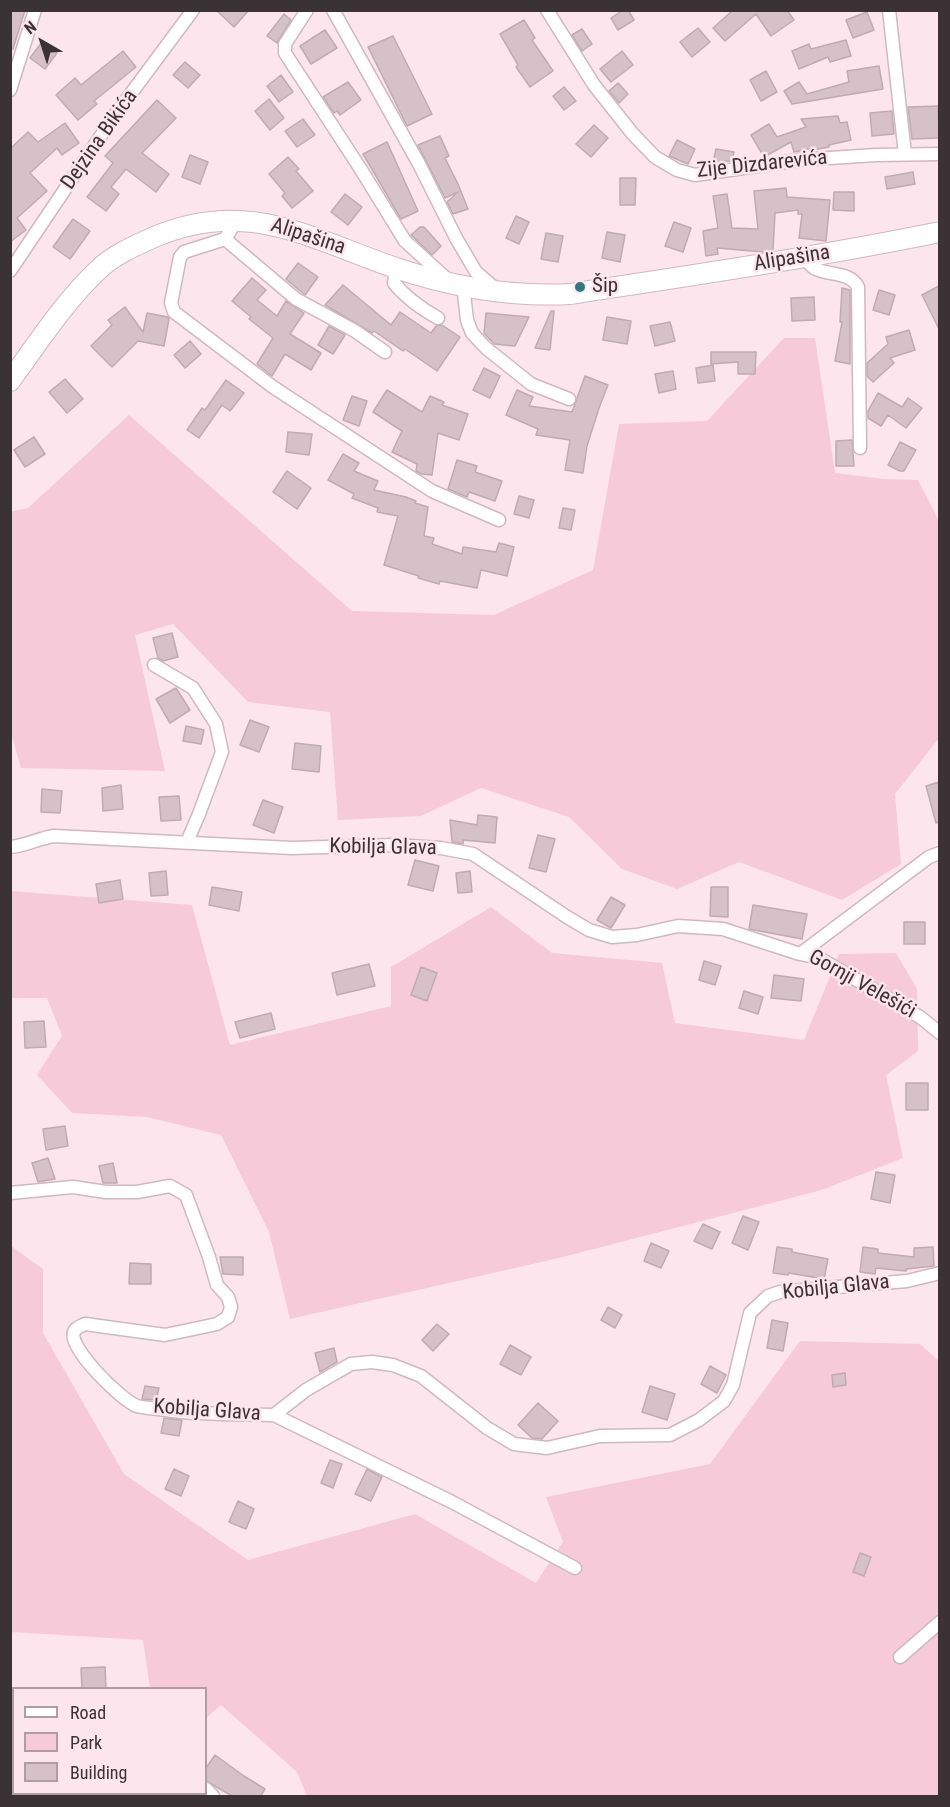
<!DOCTYPE html>
<html>
<head>
<meta charset="utf-8">
<style>
	body { margin:0 }
	#map { position:relative; width:950px; height:1807px; overflow:hidden; background:#fce5ec; font-family:"Roboto Condensed",sans-serif }
	canvas { display:block }
	.frame { position:absolute; inset:0; border:12px solid #3b3235; pointer-events:none }
	.legend { position:absolute; left:12px; top:1687px; width:195px; height:108px; box-sizing:border-box; background:#fce5ec; border:2px solid #af9da3; margin:0; padding:8px 10px; list-style:none; font-size:18px; color:#3b3235 }
	.legend li { display:flex; align-items:center; gap:12px; height:30px }
	.legend b { width:30px; border:2px solid #af9da3 }
	.north { position:absolute; left:12px; top:12px; width:60px; height:60px; -webkit-text-stroke:4px #fce5ec; paint-order:stroke; rotate:321deg; font-size:16px; font-weight:700; line-height:24px; text-align:center; color:#3b3235 }
	.north::after { content:''; display:block; margin:auto; width:21px; height:27px; background:#3b3235; clip-path:polygon(50% 0,100% 100%,50% 72%,0 100%) }
</style>
</head>
<body>
<div id="map">
<canvas width="950" height="1807"></canvas>
<div class="frame"></div>
<ul class="legend">
<li><b style="height:8px;background:#fff"></b>Road</li>
<li><b style="height:16px;background:#f6cad9"></b>Park</li>
<li><b style="height:16px;background:#d7c1c9"></b>Building</li>
</ul>
<div class="north">N</div>
</div>
<script>
const g = document.querySelector('canvas').getContext('2d');
g.lineJoin = 'round';
function fill(path, color) { g.fillStyle = color; g.fill(path, 'evenodd'); }
function strokePath(path, color, width, dash) { g.strokeStyle = color; g.lineWidth = width; g.lineCap = dash ? 'butt' : 'round'; g.setLineDash(dash || []); g.stroke(path); }
function write(font, color, halo, rows, align = 'center') {
  g.font = font + ' "Roboto Condensed",sans-serif'; g.lineWidth = 5; g.setLineDash([]); g.textBaseline = 'middle'; g.strokeStyle = halo; g.fillStyle = color; for (const [text, x, y, turn = 0] of rows) {
    g.save(); g.translate(x, y); g.rotate((+turn || 0) * Math.PI / 180); g.textAlign = isNaN(turn) ? turn : align; if (halo) g.strokeText(text, 0, 0); g.fillText(text, 0, 0); g.restore();
  }
}
const green = new Path2D(`
	M784,338H815L835,473L883,479L918,480L939,521V738L895,794L901,864L842,900L739,862L677,889L622,869L569,817L481,788L421,816L338,820L330,712L248,702L173,624L135,635L165,771L21,768L10,730V512L28,508L129,415L352,611L494,615L593,570L619,424L707,421Z
	M10,891L192,905L230,1045L391,1006V967L491,907L552,953L662,963L675,1023L804,1040L839,954L896,953L917,989L918,1051L886,1075L903,1158L822,1190L559,1258L290,1319L269,1232L221,1135L147,1117L72,1113L37,1075L62,1036L47,998H11Z
	M10,1245L43,1269V1333L124,1474L248,1560L415,1514L536,1583L563,1542L546,1497L710,1464L800,1341L920,1344L940,1362L939,1796H307L297,1772L221,1705L206,1718V1688H150L143,1640L11,1632Z
	M13,1758L14,1794H115L113,1796H11V1762Z`);
const building = new Path2D(`
	M10,10H25L13,49H10Z
	M216,10H249L234,27Z
	M623,10H628L634,20L618,30L611,18Z
	M733,10H787L794,20L771,36L756,14L725,41L713,28Z
	M867,12L874,30L853,38L846,20Z
	M284,14L291,20L277,43L267,36Z
	M524,20L535,38L532,40L553,71L530,87L516,67L518,65L500,34Z
	M698,28L710,42L692,57L680,42Z
	M582,29L592,44L582,51L572,35Z
	M325,30L337,48L311,64L300,46Z
	M393,36L432,114L407,126L368,47Z
	M846,40L851,56L830,62L828,57L799,69L792,51L809,44L811,49Z
	M42,42L57,53L45,69L30,58Z
	M123,51L136,67L94,101L97,104L78,120L56,95L75,78L81,85Z
	M622,51L633,65L611,82L600,69Z
	M185,62L200,75L188,88L173,75Z
	M879,66L883,89L792,104L784,91L799,82L807,94L849,82L847,71Z
	M766,71L777,92L761,101L750,80Z
	M281,75L293,92L279,102L267,86Z
	M348,82L361,100L340,115L337,111L334,113L323,97Z
	M618,83L628,94L619,103L609,91Z
	M564,87L576,101L564,110L553,96Z
	M269,99L284,118L270,130L255,111Z
	M157,100L176,118L142,153L169,174L156,192L126,169L111,187L119,194L106,211L87,197L113,163L105,156Z
	M938,106L939,138L912,139L908,107Z
	M892,111L894,134L872,136L870,113Z
	M838,116L840,123L847,122L851,140L829,145V147L813,150V148L794,152L791,142L764,157L751,135L769,124L777,137L806,127L801,119Z
	M303,119L315,135L297,147L285,131Z
	M65,123L79,143L62,155L57,148L30,173L47,191L17,218L26,230L10,242V149L28,132L38,142Z
	M594,125L608,138L591,157L576,144Z
	M440,136L449,156L445,158L458,184L468,209L453,214L447,202L458,192L445,198L418,145Z
	M677,140L695,149L688,164L669,156Z
	M387,142L418,211L401,219L363,154Z
	M716,149L734,152L732,161L713,162Z
	M190,155L208,162L200,184L182,177Z
	M288,157L299,169L296,171L313,191L292,208L282,196L285,193L269,174Z
	M913,172L915,184L887,189L885,177Z
	M620,178H636L635,205H620Z
	M786,188L787,197L830,200L826,241L799,238L802,214H798V210L775,213L773,250L763,252L717,248L718,254L706,256L703,231L718,228L713,196L727,194L732,228L758,229L754,191Z
	M834,192H854V211L833,210Z
	M345,194L362,207L348,225L331,212Z
	M516,216L529,222L519,244L506,238Z
	M73,219L90,231L70,259L53,247Z
	M674,222L691,228L683,252L665,246Z
	M420,227H424L441,246L432,255L411,235Z
	M607,232L625,235L620,262L602,258Z
	M546,233L563,236L558,262L541,259Z
	M298,263L318,277L305,295L286,279Z
	M252,278L266,290L257,300L277,316L286,301L304,313L290,334L321,353L311,370L285,354L272,376L257,364L273,338L249,319L251,317L232,301Z
	M343,285L391,325L400,312L431,333L436,326L442,325L460,337L437,371L405,349L403,351L374,331L372,333L325,305Z
	M939,286V329L922,295Z
	M842,288L850,290V364L835,361L842,322H840Z
	M879,290L895,295L889,315L873,310Z
	M814,297L815,320L792,321L791,298Z
	M125,307L143,332L147,313L168,317L169,319L164,346L138,341L112,367L91,346L112,325L108,320Z
	M551,311H554L550,350L535,348Z
	M486,313L529,317L515,346L494,344L484,333Z
	M607,317L631,321L627,344L603,340Z
	M670,322L675,341L655,346L650,326Z
	M329,326L345,335L333,354L318,345Z
	M909,330L915,350L890,358L894,363L873,382L867,376V363L888,344L886,337Z
	M190,341L201,354L185,368L174,355Z
	M711,352H756L755,374H738V362L711,364Z
	M713,365L715,381L698,383L696,368Z
	M484,368L500,376L490,398L473,390Z
	M673,371L676,389L659,393L655,374Z
	M585,376L608,385L599,408L587,446L583,473L565,470L570,440L536,435L538,429L506,415L517,390L533,397L529,406L572,412Z
	M65,379L83,399L67,413L49,392Z
	M226,380L244,393L230,411L222,405L199,438L187,430L202,408L205,410Z
	M387,390L422,412L430,396L444,402L442,405L468,414L459,440L438,433L432,475L421,474L416,471L417,464L392,452L402,431L373,412Z
	M878,393L902,407L908,398L922,408L906,428L888,415L881,426L868,418V411Z
	M352,396L367,401L359,426L343,420Z
	M288,432L312,434L309,455L286,452Z
	M34,437L45,454L25,467L14,450Z
	M852,440L854,466H836V441Z
	M900,442L916,450L904,471H900L888,465Z
	M343,454L359,463L354,471L378,481L374,490L406,497L416,501L415,503L428,507L424,536L434,538L432,544L462,554L463,547L496,552L499,543L514,547L507,576L481,570L477,588L440,581L439,584L418,578L419,576L384,565L398,516L377,512L378,508L352,498L354,494L328,480Z
	M457,460L477,466L475,472L502,481L495,501L469,492L467,497L448,489Z
	M287,471L311,488L297,509L273,492Z
	M519,496L534,500L529,518L514,514Z
	M563,508L575,510L571,530L559,528Z
	M172,633L178,657L163,661L158,658L153,638Z
	M176,688L190,710L170,723L156,699Z
	M250,720L269,727L259,752L240,745Z
	M186,726L204,730L201,744L183,741Z
	M295,743L321,746L319,772L292,769Z
	M939,782V822L936,823L926,786Z
	M121,785L123,809L103,811L102,788Z
	M42,789L62,791L60,813L41,812Z
	M179,796L181,820L161,821L159,797Z
	M263,800L283,807L274,833L253,825Z
	M478,815L497,817L495,843L463,840V844L452,842L450,820L477,825Z
	M538,835L555,839L546,872L529,868Z
	M415,860L439,866L433,891L408,885Z
	M166,871L168,895L151,896L149,873Z
	M470,871L472,892L458,893L456,873Z
	M120,880L123,899L99,903L96,884Z
	M212,887L242,892L239,911L209,905Z
	M711,887H728V917L710,916Z
	M611,897L625,905L611,928L597,920Z
	M753,905L807,914L802,939L749,929Z
	M904,922H925V944H904Z
	M704,961L721,966L715,985L699,980Z
	M369,964L375,986L337,995L332,973Z
	M421,967L437,973L427,1001L411,995Z
	M774,975L804,979L801,1001L771,998Z
	M744,991L763,997L758,1014L739,1008Z
	M271,1013L275,1029L240,1038L235,1022Z
	M44,1021L46,1047L25,1048L24,1022Z
	M906,1083H928V1110H906Z
	M65,1126L68,1146L46,1150L43,1129Z
	M48,1158L55,1179L38,1182L32,1163Z
	M113,1163L117,1183H103L99,1166Z
	M876,1172L895,1175L890,1203L871,1199Z
	M743,1216L759,1222L748,1250L732,1243Z
	M703,1224L720,1232L712,1249L694,1241Z
	M651,1243L669,1251L661,1268L644,1261Z
	M777,1247L792,1249V1252L828,1259L824,1279L789,1273L788,1275L773,1273Z
	M863,1247L878,1249V1253L914,1257V1248L933,1247L934,1266L907,1269L906,1271L876,1268L875,1274L860,1272Z
	M220,1257H243V1275L223,1274Z
	M130,1263L151,1264V1284H129Z
	M608,1307L622,1315L615,1328L601,1320Z
	M772,1320L788,1323L783,1351L767,1348Z
	M437,1324L449,1334L433,1351L422,1340Z
	M510,1345L531,1357L521,1375L500,1364Z
	M334,1348L337,1362L320,1372L315,1353Z
	M710,1366L726,1375L717,1393L701,1384Z
	M845,1373L846,1385L833,1387L832,1375Z
	M145,1386L159,1388L156,1400L142,1399Z
	M650,1386L675,1394L667,1420L642,1412Z
	M538,1403L558,1421L542,1439L532,1438L518,1425Z
	M164,1418L182,1420L179,1436L161,1433Z
	M330,1460L342,1464L333,1488L321,1483Z
	M174,1469L189,1476L181,1496L165,1489Z
	M367,1469L382,1477L371,1501L355,1494Z
	M238,1501L254,1509L246,1529L229,1522Z
	M860,1553L871,1557L864,1576L853,1572Z
	M105,1667L106,1689H82L81,1668Z
	M215,1755L244,1776L265,1789L260,1797H234L206,1781V1768Z`);
const minor = new Path2D(`
	M307,10L285,44V53L360,168L405,241L448,280
	M333,10L419,164L456,238L476,272L497,290
	M547,10L594,85L632,133L655,157L677,170L695,175L799,160L876,155L940,154
	M889,10L905,154
	M10,90L35,10
	M237,220L225,239L184,252L180,257L171,303L174,312L273,387L432,491L499,520
	M225,239L296,299L355,331L385,352
	M804,257C807,261 811,266 814,268C828,276 850,271 858,287L860,448
	M396,268L394,283C406,298 422,309 438,318
	M10,271L115,115L193,10
	M463,285L467,320L472,333L486,348L531,384L569,399
	M154,665L193,688L216,724L222,752L199,814L187,842
	M10,847C26,846 39,838 54,836L292,848L395,845L441,848L473,854L567,917L589,930L612,937L637,935L678,926L723,929L800,954L819,958L920,1017L940,1033
	M800,954L929,857L940,853
	M10,1193L73,1187L106,1192H137L170,1186L186,1195L209,1257L217,1285L228,1297L231,1307L228,1317L217,1324L165,1335L85,1324C81,1326 75,1328 74,1332C67,1347 122,1401 137,1406C144,1408 152,1408 159,1409C197,1415 236,1414 274,1415L306,1390L351,1364L372,1362L393,1365L421,1376L487,1428L514,1444L547,1448L600,1436L670,1435L699,1420L724,1401L733,1385L750,1313L768,1296L780,1292L907,1281L940,1273
	M274,1415L452,1502L575,1568
	M900,1657L940,1622
	M10,1714L14,1715
	M206,1789L213,1796`);
const primary = new Path2D(`
	M10,381C38,343 64,302 98,270C112,256 134,246 152,238C247,197 308,238 396,268C452,287 511,297 570,294C693,275 817,257 940,232`);
const markers = [
	[580,287,6,"#327a82"]
];
const streetNames = [
	["Dejzina Bikića",100,140,-55],
	["Zije Dizdarevića",762,165,-6],
	["Alipašina",308,237,18],
	["Alipašina",792,259,-9],
	["Kobilja Glava",383,848,1],
	["Gornji Velešići",862,985,29],
	["Kobilja Glava",836,1288,-6],
	["Kobilja Glava",207,1411,4]
];
const poiNames = [
	["Šip",592,287]
];
fill(green, '#f6cad9');
fill(building, '#d7c1c9');
strokePath(building, '#c0abb2', 1.5);
strokePath(minor, '#cfb9c0', 15);
strokePath(primary, '#cfb9c0', 22);
strokePath(minor, '#fff', 12);
strokePath(primary, '#fff', 20);
for (const [x, y, r, color] of markers) { const dot = new Path2D(); dot.arc(x, y, r, 0, 2 * Math.PI); g.fillStyle = color; g.fill(dot); strokePath(dot, '#fce5ec', 2); }
write('21px', '#3b3235', '#fce5ec', streetNames);
write('21px', '#3b3235', '#fce5ec', poiNames, 'left');
</script>
</body>
</html>
